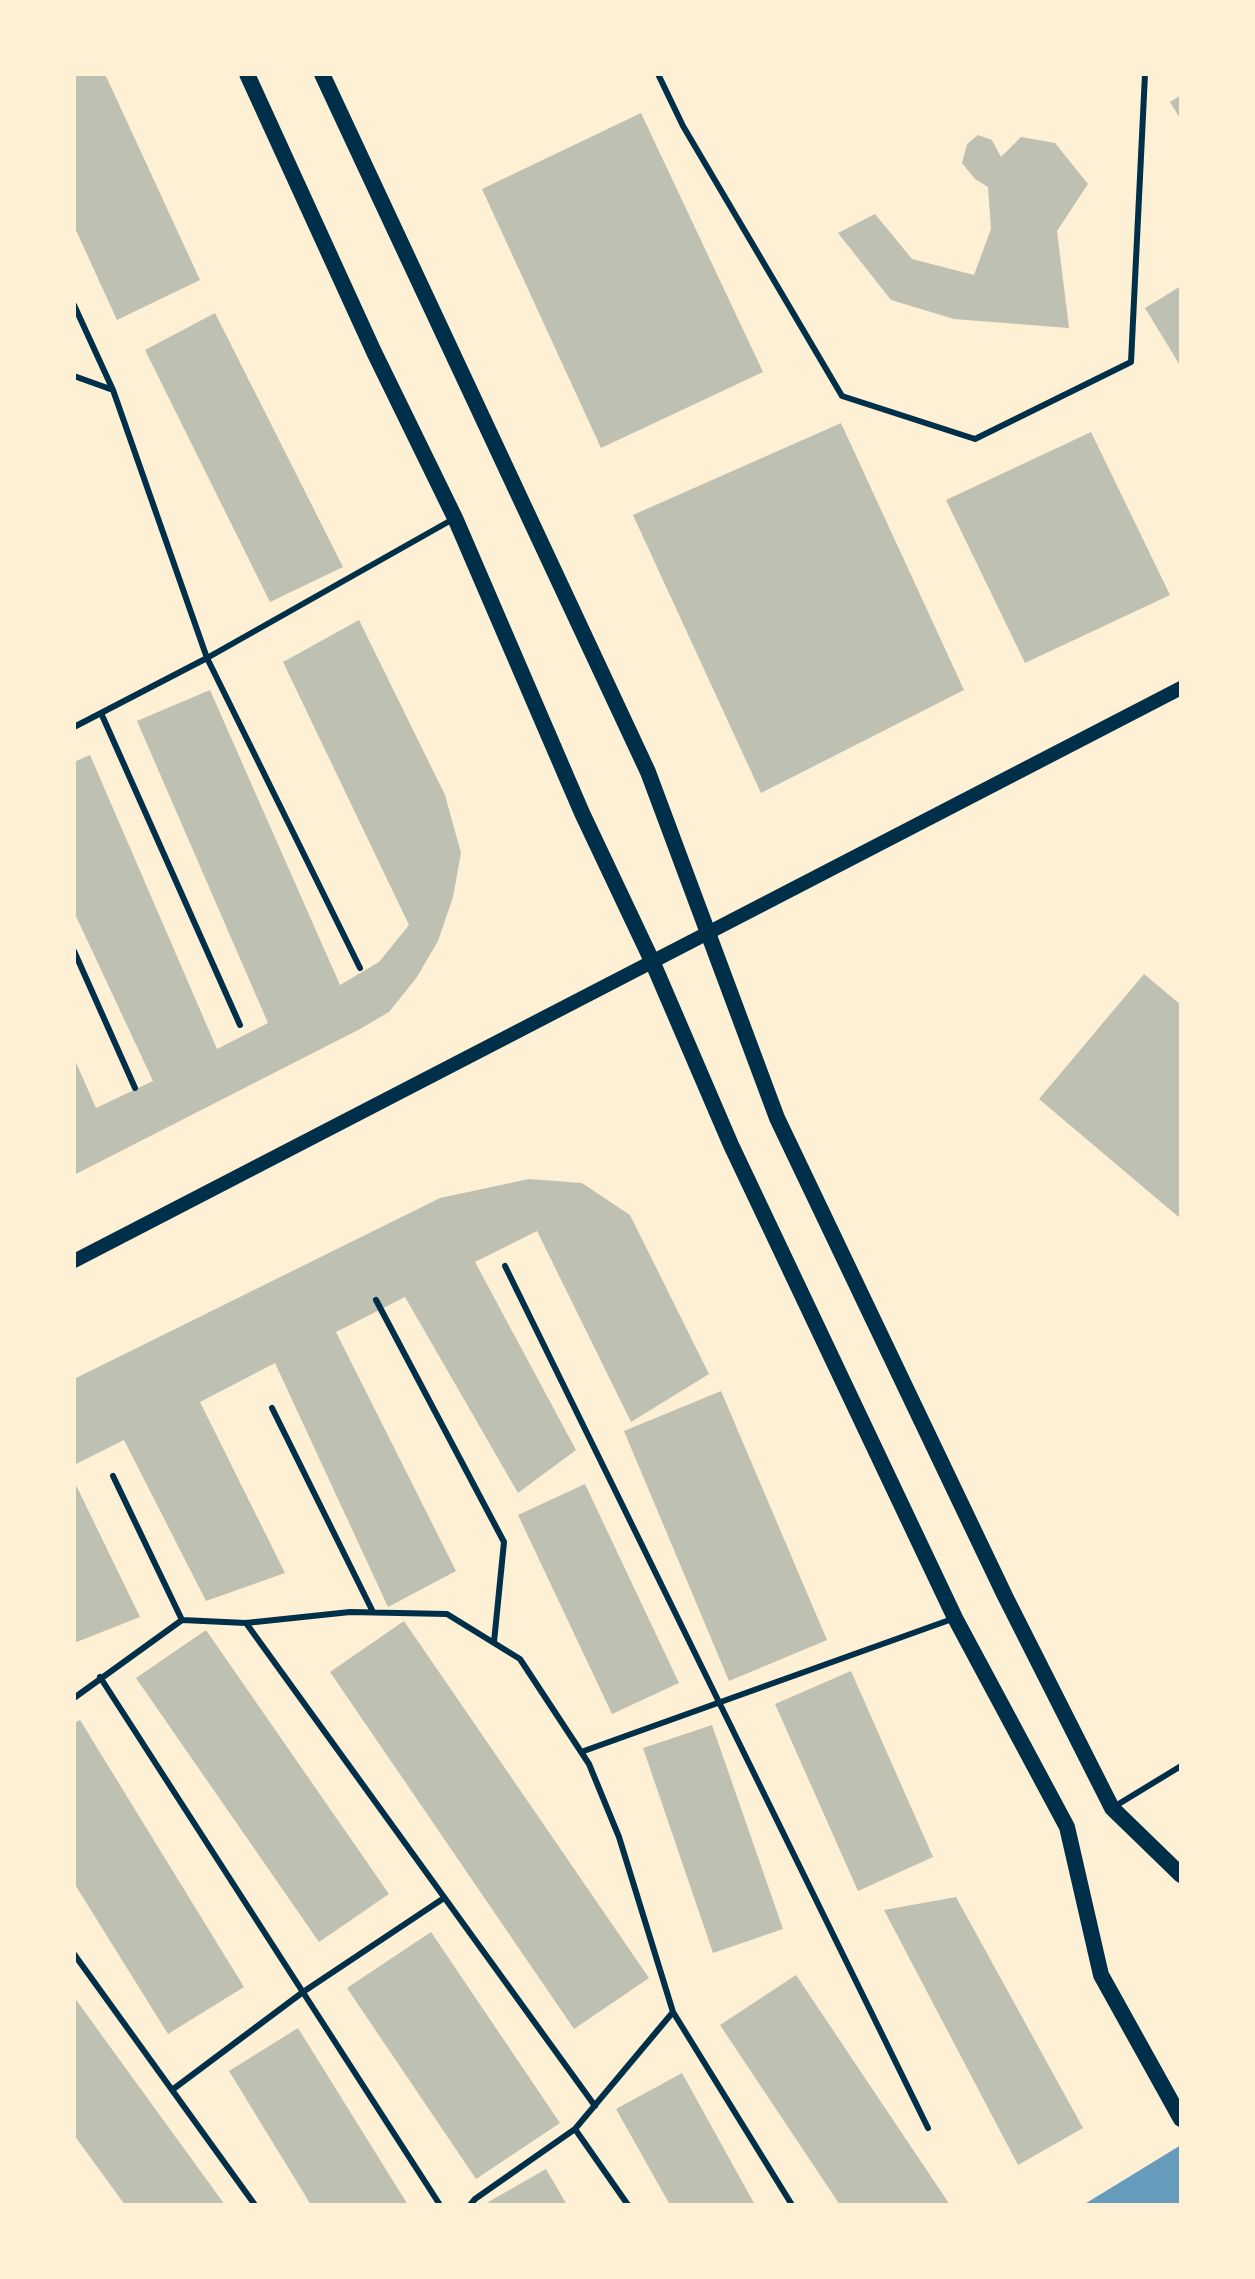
<!DOCTYPE html>
<html>
<head>
<meta charset="utf-8">
<style>
	body { margin:0 }
	#map { position:relative; width:1255px; height:2279px; overflow:hidden; background:#fdf0d5; font-family:"Nunito Sans",sans-serif }
	canvas { display:block }
	.frame { position:absolute; inset:0; border:76px solid #fdf0d5; pointer-events:none }
</style>
</head>
<body>
<div id="map">
<canvas width="1255" height="2279"></canvas>
<div class="frame"></div>
</div>
<script>
const g = document.querySelector('canvas').getContext('2d');
g.lineJoin = 'round';
function fill(path, color) { g.fillStyle = color; g.fill(path, 'evenodd'); }
function strokePath(path, color, width, dash) { g.strokeStyle = color; g.lineWidth = width; g.lineCap = dash ? 'butt' : 'round'; g.setLineDash(dash || []); g.stroke(path); }
const water = new Path2D(`
	M1181,2145V2205H1083Z`);
const building = new Path2D(`
	M74,74H105L200,280L117,320L74,226Z
	M1181,95V120L1170,102Z
	M641,113L763,372L601,448L482,189Z
	M978,135L992,140L1001,157L1021,137L1055,143L1088,184L1057,231L1069,328L954,319L891,300L838,233L875,214L912,259L974,275L991,229L988,187L975,179L962,163L967,144Z
	M1181,286V367L1145,308Z
	M215,313L343,567L270,602L145,350Z
	M841,423L964,690L761,793L633,515Z
	M1091,432L1170,595L1025,663L946,500Z
	M359,620L445,795L461,853L453,897L438,941L417,977L389,1012L360,1029L74,1175V1058L96,1108L153,1081L74,912V762L90,755L217,1049L268,1023L137,721L210,690L340,985L379,962L409,925L283,662Z
	M1144,974L1181,1005V1219L1039,1099Z
	M529,1179L582,1183L630,1215L709,1374L631,1422L537,1231L475,1262L576,1450L518,1493L405,1297L336,1332L456,1571L388,1607L275,1363L200,1402L285,1573L206,1601L124,1440L74,1465V1379L440,1198Z
	M721,1391L827,1640L729,1681L624,1431Z
	M74,1481L140,1617L74,1643Z
	M585,1484L679,1683L612,1714L518,1515Z
	M404,1621L649,1978L574,2029L330,1672Z
	M206,1630L389,1894L319,1942L136,1678Z
	M851,1671L933,1857L858,1891L775,1704Z
	M80,1720L244,1987L168,2034L74,1883V1723Z
	M712,1725L783,1929L713,1953L643,1748Z
	M956,1897L1083,2128L1018,2165L884,1910Z
	M431,1932L560,2123L476,2179L347,1988Z
	M796,1975L950,2205H840L720,2025Z
	M74,1997L225,2205H125L74,2135Z
	M298,2028L408,2205H311L229,2071Z
	M682,2073L755,2205H670L616,2109Z
	M546,2169L567,2205H483Z`);
const service = new Path2D(`
	M658,74L683,126L842,396L975,439L1131,362L1145,74
	M74,305L113,390
	M74,376L113,390L207,658L360,968
	M101,713L240,1025
	M74,727L207,658L455,518
	M74,951L135,1088
	M505,1266L928,2128
	M376,1300L504,1542L494,1642
	M272,1408L373,1612
	M113,1476L182,1620
	M246,1623L595,2106
	M100,1677L440,2205
	M74,1698L182,1620L246,1623L350,1612L447,1614L520,1659L589,1764L619,1837L673,2012L575,2129L475,2199L470,2205
	M581,1752L955,1618
	M1112,1808L1181,1766
	M74,1954L255,2205
	M673,2012L792,2205
	M172,2090L303,1992L444,1898
	M575,2129L628,2205`);
const tertiary = new Path2D(`
	M74,1261L1181,688`);
const secondary = new Path2D(`
	M247,74L374,352L455,518L582,813L652,961L731,1145L955,1618L1067,1827L1101,1975L1181,2119
	M322,74L648,772L777,1118L1005,1596L1112,1808L1181,1875`);
fill(water, '#669bbc');
fill(building, '#bec0b2');
strokePath(service, '#003049', 6);
strokePath(tertiary, '#003049', 14);
strokePath(secondary, '#003049', 16);
</script>
</body>
</html>
